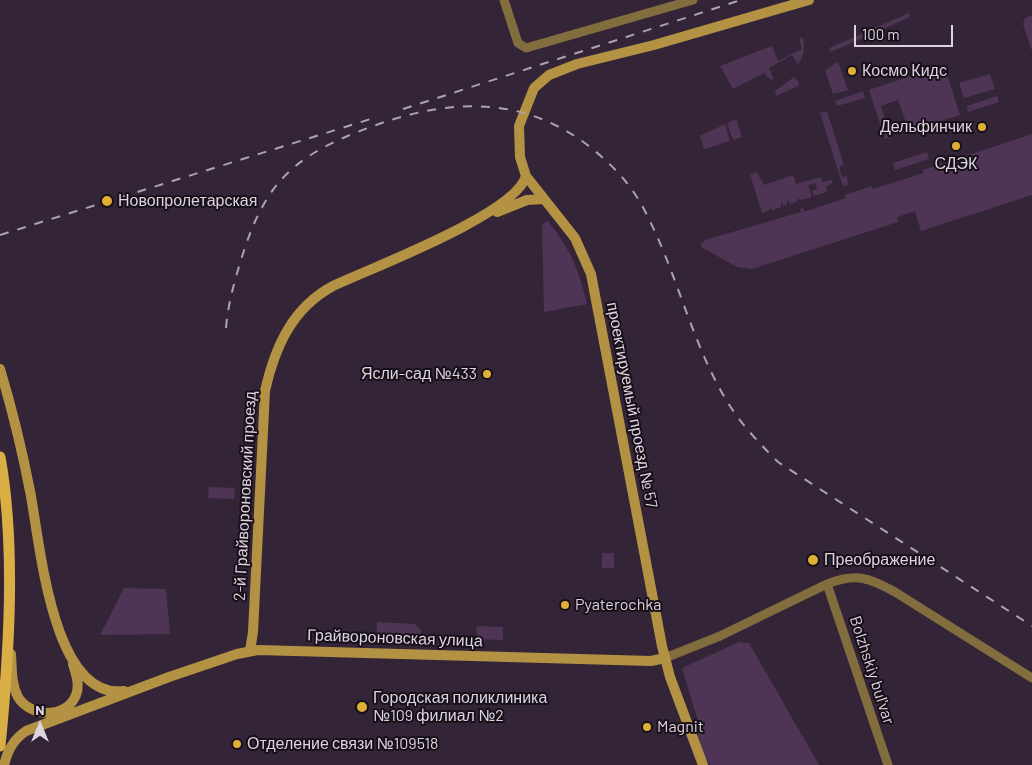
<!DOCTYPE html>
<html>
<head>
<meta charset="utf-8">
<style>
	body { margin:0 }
	#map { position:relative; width:1032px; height:765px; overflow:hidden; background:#342437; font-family:Barlow,sans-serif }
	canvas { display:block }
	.north { position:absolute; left:15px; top:700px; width:50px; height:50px; -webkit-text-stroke:4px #171019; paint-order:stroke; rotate:0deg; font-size:14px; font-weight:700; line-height:20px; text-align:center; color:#ded3e0 }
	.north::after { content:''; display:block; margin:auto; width:18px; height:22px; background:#ded3e0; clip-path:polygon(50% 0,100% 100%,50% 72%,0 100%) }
	.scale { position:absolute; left:854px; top:25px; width:99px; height:22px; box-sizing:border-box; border:2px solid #ded3e0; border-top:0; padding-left:6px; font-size:15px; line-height:18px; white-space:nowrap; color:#ded3e0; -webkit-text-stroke:4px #171019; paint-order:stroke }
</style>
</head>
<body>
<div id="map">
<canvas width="1032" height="765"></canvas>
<div class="north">N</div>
<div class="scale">100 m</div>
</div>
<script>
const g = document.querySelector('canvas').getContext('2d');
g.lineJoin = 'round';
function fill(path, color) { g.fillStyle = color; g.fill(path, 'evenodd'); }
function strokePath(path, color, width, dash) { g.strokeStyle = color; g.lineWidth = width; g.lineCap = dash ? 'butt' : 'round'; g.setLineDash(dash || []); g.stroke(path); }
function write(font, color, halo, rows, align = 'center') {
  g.font = font + ' Barlow,sans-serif'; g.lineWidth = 4; g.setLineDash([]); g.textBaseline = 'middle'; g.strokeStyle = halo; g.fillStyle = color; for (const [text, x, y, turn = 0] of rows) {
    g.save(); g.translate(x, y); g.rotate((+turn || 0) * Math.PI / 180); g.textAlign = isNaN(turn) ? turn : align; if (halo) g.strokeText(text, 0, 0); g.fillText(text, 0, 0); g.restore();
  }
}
const green = new Path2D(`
	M909,13L910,17L831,52L829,48Z
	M1032,15V51L1023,24L1025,18Z
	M799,38H803C805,48 804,56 798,64L792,55L769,68L774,80L768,78L764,73L733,89L720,66L772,46L778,61L802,49Z
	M838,62L848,90L833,94L825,70Z
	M944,65L960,115L909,131L898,100L881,106L891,137L885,139L869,90Z
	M990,74L995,89L964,98L959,83Z
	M794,77L799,82L798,86L776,96L775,91Z
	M863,91L865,98L837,106L835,101Z
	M997,96L999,102L968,112L967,106Z
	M827,111L844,165L839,167L842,177L847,176L848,185L843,186L820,113Z
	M736,119L742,137L733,140L727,123Z
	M725,124L730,141L704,149L700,136Z
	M1032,134V195L921,231L915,211L897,217L898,222L752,269L737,267L701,247L702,243L705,240L801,212L800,209L803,208L804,212L846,198L845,195L872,186L873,189L923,173V170Z
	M927,152L929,159L895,170L893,163Z
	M757,172L764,185L793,175L796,184L820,177L823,182L832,180L833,183L826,186L827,192L814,196L812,191L817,189L815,183L808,185L812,197L800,200L797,196L798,201L790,204L787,199V205L783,206L781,201V207L772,210L770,205V210L762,213L750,174Z
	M548,221C570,249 579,269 587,304L544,312L542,224Z
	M209,487L235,488L234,499L208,498Z
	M602,553H614V568H602Z
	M124,588L166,589L170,634L100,635Z
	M377,622L415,624L421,630V639L376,638Z
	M477,626L503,627V640L476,639Z
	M739,642L749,643L819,765H710L699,747L697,736L699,735L697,732L698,721L682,668Z`);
const tertiary = new Path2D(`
	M504,0L518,43L526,48L693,0
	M827,584L888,765
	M665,658L720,636L827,584C856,573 868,577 895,592L1032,678`);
const secondary = new Path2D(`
	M526,176L575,238L591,274L662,646L670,677L703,765
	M497,212L527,200L544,199
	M0,369C12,409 22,450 30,491C40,540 51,700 124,691
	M250,651L253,632L265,391C275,347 292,308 333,286C371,268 516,214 526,176L520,157L519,126L534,88L549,75L577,64L654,45L809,0
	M11,654C12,668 11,684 18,697C30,717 66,720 76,695C80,685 76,674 73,664
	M4,765C8,750 13,740 26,731L169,677L237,654L258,650L651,661L665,658`);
const primary = new Path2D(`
	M0,457C16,546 9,656 0,746`);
const rail = new Path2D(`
	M403,109L741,0
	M0,235L377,117
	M226,328C228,304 234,283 241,260C262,191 287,160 355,133C436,100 517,90 590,147C610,163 627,180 640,202C675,264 689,337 725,398C739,422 758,442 778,462L1032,626`);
const markers = [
	[852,71,5,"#dfb034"],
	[982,127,5,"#dfb034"],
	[956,146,5,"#dfb034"],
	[107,201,6,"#dfb034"],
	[487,374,5,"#dfb034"],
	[813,560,6,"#dfb034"],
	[565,605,5,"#dfb034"],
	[362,707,6,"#dfb034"],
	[647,727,5,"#dfb034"],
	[237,744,5,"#dfb034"]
];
const poiNames = [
	["Космо Кидс",862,71],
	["Дельфинчик",972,127,"right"],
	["СДЭК",956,164,"center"],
	["Новопролетарская",118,201],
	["Ясли-сад №433",477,374,"right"],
	["Преображение",824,560],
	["Pyaterochka",575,605],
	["Городская поликлиника",373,698],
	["№109 филиал №2",373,716],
	["Magnit",657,727],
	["Отделение связи №109518",247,744]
];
const streetNames = [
	["проектируемый проезд № 57",632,405,79],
	["2-й Грайвороновский проезд",245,496,-87],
	["Грайвороновская улица",395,638,2],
	["Bolzhskiy bul'var",872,670,72]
];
fill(green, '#4f3555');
strokePath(tertiary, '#816d3e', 9);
strokePath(secondary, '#b39243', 10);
strokePath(primary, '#d9af45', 11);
strokePath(rail, '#aea2b0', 2, [9, 9]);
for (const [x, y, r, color] of markers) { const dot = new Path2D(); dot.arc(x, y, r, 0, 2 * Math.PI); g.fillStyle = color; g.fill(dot); strokePath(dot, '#171019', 2); }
write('16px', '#ded3e0', '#171019', poiNames, 'left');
write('16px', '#ded3e0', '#171019', streetNames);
</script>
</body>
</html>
